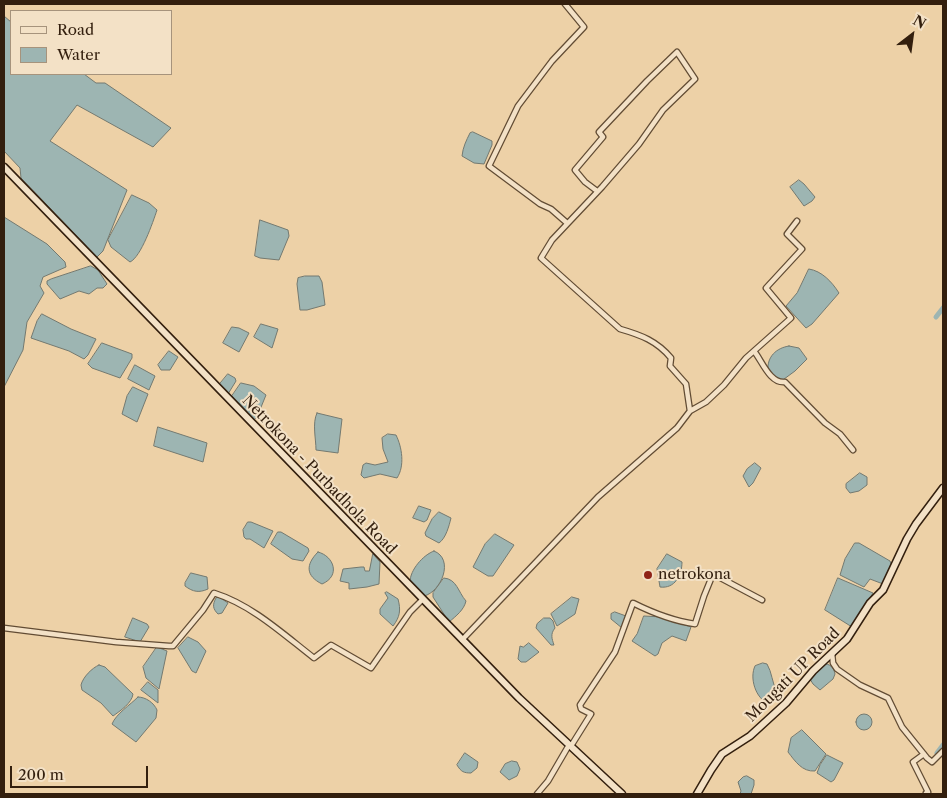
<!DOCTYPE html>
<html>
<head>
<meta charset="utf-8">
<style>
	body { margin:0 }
	#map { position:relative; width:947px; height:798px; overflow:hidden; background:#edd1a7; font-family:"Libre Caslon Text",serif }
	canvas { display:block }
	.frame { position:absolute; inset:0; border:5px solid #331f0e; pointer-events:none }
	.legend { position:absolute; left:10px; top:10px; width:162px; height:65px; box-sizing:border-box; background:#f3e1c6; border:1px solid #a6937c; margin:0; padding:6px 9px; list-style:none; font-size:15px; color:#331f0e }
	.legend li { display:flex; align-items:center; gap:10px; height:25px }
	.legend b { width:25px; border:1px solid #a6937c }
	.north { position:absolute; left:887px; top:10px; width:50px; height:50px; -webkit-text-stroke:4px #f3e1c6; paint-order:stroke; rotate:30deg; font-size:14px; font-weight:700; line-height:20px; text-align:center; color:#331f0e }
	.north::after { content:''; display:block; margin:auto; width:18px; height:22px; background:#331f0e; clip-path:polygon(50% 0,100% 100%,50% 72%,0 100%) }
	.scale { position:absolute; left:10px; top:766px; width:138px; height:22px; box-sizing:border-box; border:2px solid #331f0e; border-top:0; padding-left:6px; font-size:15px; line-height:18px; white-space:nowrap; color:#331f0e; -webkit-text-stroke:4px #f3e1c6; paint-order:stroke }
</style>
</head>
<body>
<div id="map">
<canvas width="947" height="798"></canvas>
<div class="frame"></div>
<ul class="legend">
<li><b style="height:6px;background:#f3e1c6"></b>Road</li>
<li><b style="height:14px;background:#9db5b2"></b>Water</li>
</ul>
<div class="north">N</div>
<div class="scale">200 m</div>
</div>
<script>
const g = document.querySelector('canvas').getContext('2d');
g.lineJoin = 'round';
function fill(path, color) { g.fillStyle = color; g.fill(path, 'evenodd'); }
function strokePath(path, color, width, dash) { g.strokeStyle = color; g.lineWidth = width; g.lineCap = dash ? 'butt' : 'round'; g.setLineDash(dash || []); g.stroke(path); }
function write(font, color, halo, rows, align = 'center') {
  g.font = font + ' "Libre Caslon Text",serif'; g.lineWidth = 4; g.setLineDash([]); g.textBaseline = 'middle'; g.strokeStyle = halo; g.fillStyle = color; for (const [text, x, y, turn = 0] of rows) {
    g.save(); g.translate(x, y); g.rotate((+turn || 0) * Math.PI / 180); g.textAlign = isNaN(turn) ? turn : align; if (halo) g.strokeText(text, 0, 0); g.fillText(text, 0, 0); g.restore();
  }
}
const water = new Path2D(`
	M4,16L11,22V74H84L96,83H105L171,128L153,147L77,105L50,141L127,190L103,251L97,257L21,178L20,168L4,151Z
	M473,132L492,141V145L484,164L474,163L462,156C463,147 466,141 470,133Z
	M799,180L804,184L815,197L812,201L804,206L790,187Z
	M132,195L149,203L157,210C153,222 141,257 130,262L111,247L108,240Z
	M4,217L47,244L65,262L66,267L43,277L40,286L44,293L27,322L23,350L4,387Z
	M260,220L288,230L289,236L279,260L260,258L255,256Z
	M91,266L98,270L107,284L103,288H97L89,294L79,291L60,299L47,284V281L51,279Z
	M809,269C822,271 832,282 839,293L812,324L806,328L786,306L797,293Z
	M305,276H319L322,282L325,305L307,310H300L297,284L298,278Z
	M42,314L71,329L96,339L88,355L84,359L69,351L31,338L37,321Z
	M261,324L278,329L272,348L254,337Z
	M232,327L239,328L249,333L239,352L223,343Z
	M102,343L132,354V358L120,378L92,368L88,364Z
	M789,346L799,348L807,359L795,371L780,382L768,370C767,357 776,348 789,346Z
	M169,351L178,357L170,370H161L158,365Z
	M135,365L155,376L149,390L128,379Z
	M228,374L235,378L236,381L228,394L219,385Z
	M241,383L254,386L266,395L257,417L254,420L235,401L232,396Z
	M133,387L148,394L137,422L122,414L127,396Z
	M317,413L342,419L338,453L316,450C316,439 312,423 317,413Z
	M158,427L207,443L203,462L154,446Z
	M388,434L396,435C402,447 405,466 397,478L380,474L364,478L361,475L363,465L366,463L375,465L388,462L383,449L382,438Z
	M755,463L761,468L753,483L749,487L743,476L747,469Z
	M860,473L867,477V485L859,491L850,493L846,488V484Z
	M419,506L431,510L427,520L424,522L413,518Z
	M439,512L451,518C449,526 446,538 439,543L426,536L425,533L432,519Z
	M248,522H251L273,531L264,548L250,539H246L244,537L243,530Z
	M278,532H281L308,548L309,551L303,561L292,559L271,544Z
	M495,534L514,545L493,576H488L473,567L485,544Z
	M855,543H859L890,561L891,564L883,584L870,579L864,587L840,575L845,559Z
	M434,551C455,559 441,592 424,596L410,582C410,570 423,555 434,551Z
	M318,552C334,556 341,576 322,584C306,576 305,565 318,552Z
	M373,554L380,562L379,584L367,587L349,589V583L340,581L343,569L361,567H364L365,571H369Z
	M667,554L682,562C682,575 675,589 660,587L657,569Z
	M191,573L207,577L208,589C199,593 193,592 185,586V583Z
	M444,578C457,579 458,592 466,601C464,610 456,616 449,622L433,597V593Z
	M838,578L873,593L852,627L825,610Z
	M387,592L398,599C401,610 400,617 393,626L380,614V609L388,598L385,593Z
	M219,597L228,603L222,613L218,614C213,609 212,605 216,598Z
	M572,597L579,599L575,614L557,626L551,614Z
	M615,612L626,616L622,628L611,619V614Z
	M644,616L662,617L691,627L686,641L672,636L662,643L658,654L655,656L632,641L637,634Z
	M133,618L147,624L149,627L140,642L125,637Z
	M544,618H550L553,621L555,628C550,634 552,639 554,645H551L536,628L537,624Z
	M188,637L198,642L206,651L196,673L192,671L178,648Z
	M529,643L539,652L526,662H521L518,659L520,646L523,647Z
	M157,647L167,651L159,689L146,678L143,667Z
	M763,663L767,664C772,672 772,683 777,692L773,699L768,703C756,699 749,678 755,666Z
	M823,664C830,663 834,668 835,674L833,679L820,690L813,684L810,679Z
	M99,665L105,667L133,694C132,703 120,711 113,716L101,703L82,690L81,685C83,677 92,668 99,665Z
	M148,682L158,690V703L141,690Z
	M138,697C146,697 154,703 157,710L156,718L136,742L112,724C116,714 130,705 138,697Z
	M856 722a8 8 0 1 1 16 0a8 8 0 1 1-16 0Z
	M802,730L826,754L815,771C802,772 795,761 788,752L791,738Z
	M465,753L478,762L477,768L471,773C464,773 461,772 457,765Z
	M827,755L843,763L834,780L831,782L817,773L820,765Z
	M512,761L517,762L520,769L517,776L509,780L500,772L505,764Z
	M747,776L754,780V785L751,794H740L741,791L738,782L743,777Z`);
const canal = new Path2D(`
	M936,317L943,308
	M937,753L943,745`);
const street = new Path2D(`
	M565,4L584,27L552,61L518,106L489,166L540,204L551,209L567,223
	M597,191L585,182L575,170L603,137L599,132L647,81L677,52L695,79L663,110L639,144L602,187L552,240L541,258L620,329C641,335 657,341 671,358L670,366L686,384L690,411
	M754,351C762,361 770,384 785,382L825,423L840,434L853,450
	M4,628L116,642L169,646H173L203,610L214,593C252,605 283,634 314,658L331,645L371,668L410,612L423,599
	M462,640L598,497L677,428L690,411L706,402L724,385L746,358L791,318L766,288L802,249L787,234L797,221
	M832,653L833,663L837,669L860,685L888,698L902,727L927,758L932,762L943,751
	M571,746L591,714L581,709L580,705L615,652L633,603C653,613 674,621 695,624L704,596L713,574L762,600
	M924,754L913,762L928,792L926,793L927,794
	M537,794L548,781L569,745`);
const secondary = new Path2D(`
	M4,167L519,698L622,794
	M697,794L711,770L722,754L750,736L786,703L813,671L847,639L870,603L883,590L907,539L916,524L943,488`);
const markers = [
	[648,575,5,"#8f2418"]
];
const streetNames = [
	["Netrokona - Purbadhola Road",319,475,46],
	["Mougati UP Road",793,675,-45]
];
const poiNames = [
	["netrokona",658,575]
];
fill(water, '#9db5b2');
strokePath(water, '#737970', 1);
strokePath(canal, '#9db5b2', 5);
strokePath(street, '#624c34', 7);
strokePath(secondary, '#331f0e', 9);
strokePath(street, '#f3e1c6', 4.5);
strokePath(secondary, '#f3e1c6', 6);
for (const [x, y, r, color] of markers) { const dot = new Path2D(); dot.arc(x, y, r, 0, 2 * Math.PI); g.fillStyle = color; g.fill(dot); strokePath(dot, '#f3e1c6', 2); }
write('15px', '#331f0e', '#f3e1c6', streetNames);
write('15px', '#331f0e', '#f3e1c6', poiNames, 'left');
</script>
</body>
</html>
